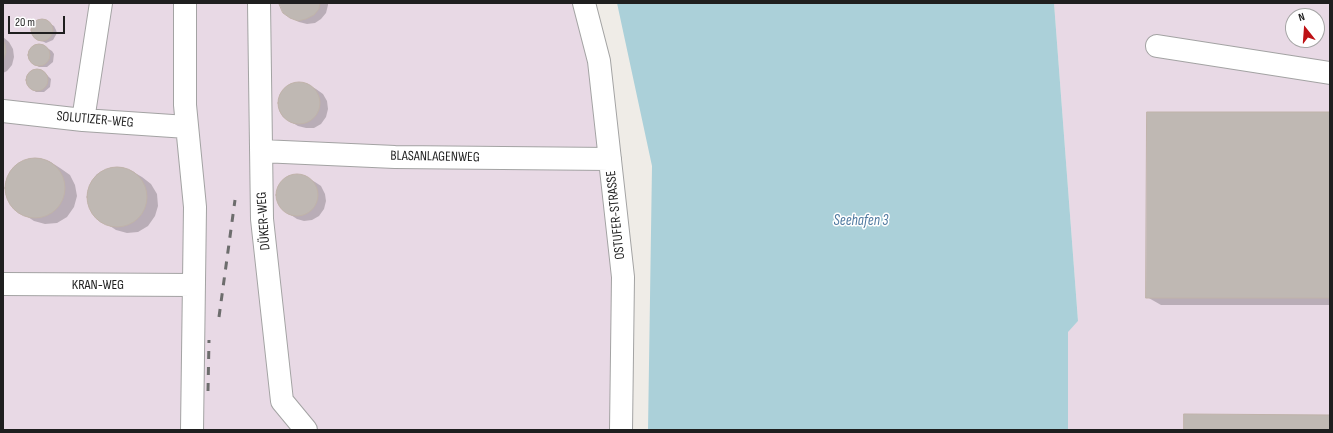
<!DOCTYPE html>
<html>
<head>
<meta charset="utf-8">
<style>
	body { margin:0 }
	#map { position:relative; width:1333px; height:433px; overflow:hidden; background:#efece7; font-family:"Sofia Sans Condensed",sans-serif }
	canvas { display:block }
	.frame { position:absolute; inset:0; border:4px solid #1f1f1f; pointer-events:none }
	.north { position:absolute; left:1285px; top:8px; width:40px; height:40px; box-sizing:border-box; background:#fff; border:1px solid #a5a5a5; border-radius:50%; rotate:343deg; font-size:11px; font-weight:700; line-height:16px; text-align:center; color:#1f1f1f }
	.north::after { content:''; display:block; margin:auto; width:14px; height:18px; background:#be1115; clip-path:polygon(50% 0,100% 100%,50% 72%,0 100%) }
	.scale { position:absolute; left:8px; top:16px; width:57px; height:18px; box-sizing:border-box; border:2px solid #1f1f1f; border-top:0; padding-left:5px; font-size:12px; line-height:14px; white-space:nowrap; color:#1f1f1f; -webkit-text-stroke:3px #fff; paint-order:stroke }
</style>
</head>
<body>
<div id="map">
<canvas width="1333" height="433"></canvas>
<div class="frame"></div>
<div class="north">N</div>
<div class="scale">20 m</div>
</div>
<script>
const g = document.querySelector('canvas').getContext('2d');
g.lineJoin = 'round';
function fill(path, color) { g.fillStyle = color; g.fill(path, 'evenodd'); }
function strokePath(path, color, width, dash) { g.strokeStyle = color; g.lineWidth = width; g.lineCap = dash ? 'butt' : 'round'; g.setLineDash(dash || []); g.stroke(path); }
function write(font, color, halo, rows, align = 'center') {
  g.font = font + ' "Sofia Sans Condensed",sans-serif'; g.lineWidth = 3; g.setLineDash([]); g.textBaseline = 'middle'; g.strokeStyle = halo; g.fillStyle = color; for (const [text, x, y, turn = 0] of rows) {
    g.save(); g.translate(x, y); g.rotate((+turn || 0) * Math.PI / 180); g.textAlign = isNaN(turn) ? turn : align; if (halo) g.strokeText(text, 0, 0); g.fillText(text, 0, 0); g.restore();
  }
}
const industrial = new Path2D(`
	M3,3H593L628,306L632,430H3Z
	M1054,3H1330V430H1068V331L1078,321ZM1293,16H1317V40H1293Z`);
const water = new Path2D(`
	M617,3H1054L1078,321L1068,332V430H648L652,166Z`);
const shadow = new Path2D(`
	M280,3H328V5L326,13L321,19L315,23L307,24L299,22L284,12Z
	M43,20L54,26L56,30L57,33L53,40L46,43L34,37L32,34V30L35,23Z
	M3,37L9,42L13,49L14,57L12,65L7,71L3,73Z
	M36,45L44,46L52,51L54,54L53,62L47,67H39L35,64L30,58V50Z
	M33,70L41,71L45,73L51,79L50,87L44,92H36L32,89L27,83V75Z
	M300,83L308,85L316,89L323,94L327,101L328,109L326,117L321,124L314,128H306L298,126L283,117L279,110L278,102L280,94L285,88L292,84Z
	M1330,113V305H1161L1147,297Z
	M38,158L49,161L60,168L70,175L75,185L77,196L74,207L67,217L57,223L45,224L34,221L13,207L7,197L6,186L9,175L16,165L26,160Z
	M119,167L130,170L142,177L151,184L157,194L158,206L155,216L148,226L138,232L127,233L116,230L95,216L89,206L87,195L90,184L97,174L107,169Z
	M299,175L306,177L315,182L321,186L325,194L326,201L324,209L319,216L312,220L304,221L297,219L282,209L278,202L277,194L279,186L284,180L291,176Z`);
const building = new Path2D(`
	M279,3H320L319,9L314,15L306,19L298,21L290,18L283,13Z
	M31 30a11 11 0 1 1 22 0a11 11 0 1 1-22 0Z
	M3,40L5,44L6,52L3,62Z
	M28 55a11 11 0 1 1 22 0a11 11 0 1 1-22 0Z
	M26 80a11 11 0 1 1 22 0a11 11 0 1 1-22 0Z
	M278 103a21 21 0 1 1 42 0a21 21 0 1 1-42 0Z
	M1147,112H1330V298H1146Z
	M5 188a30 30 0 1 1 60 0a30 30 0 1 1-60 0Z
	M87 197a30 30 0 1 1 60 0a30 30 0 1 1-60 0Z
	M276 195a21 21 0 1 1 42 0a21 21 0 1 1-42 0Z
	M1184,414L1330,415V430H1184Z`);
const minor = new Path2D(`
	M185,3V105L195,207L192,430
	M259,3L262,219L282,401L306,430
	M584,3L599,61L623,277L621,430
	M1157,46L1330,73
	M3,111L83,120L187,127
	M83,120L101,3
	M261,151L395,157L610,159
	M3,284L194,285`);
const rail = new Path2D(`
	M219,317L235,200
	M208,391L209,340`);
const streetNames = [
	["SOLUTIZER-WEG",95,120,5],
	["BLASANLAGENWEG",435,157,1],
	["OSTUFER-STRASSE",616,215,-96],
	["DÜKER-WEG",264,221,-94],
	["KRAN-WEG",98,285]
];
const waterNames = [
	["Seehafen 3",861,221]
];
fill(industrial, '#e8d9e5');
fill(water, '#abd0d9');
fill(shadow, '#0003');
fill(building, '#bfb8b3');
strokePath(building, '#c0b3aa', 1);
strokePath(minor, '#a3a3a3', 24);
strokePath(minor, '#fff', 22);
strokePath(rail, '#6d6d6d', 3, [8, 8]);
write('14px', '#1f1f1f', '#fff', streetNames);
write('italic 15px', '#507aa0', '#fff', waterNames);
</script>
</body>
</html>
